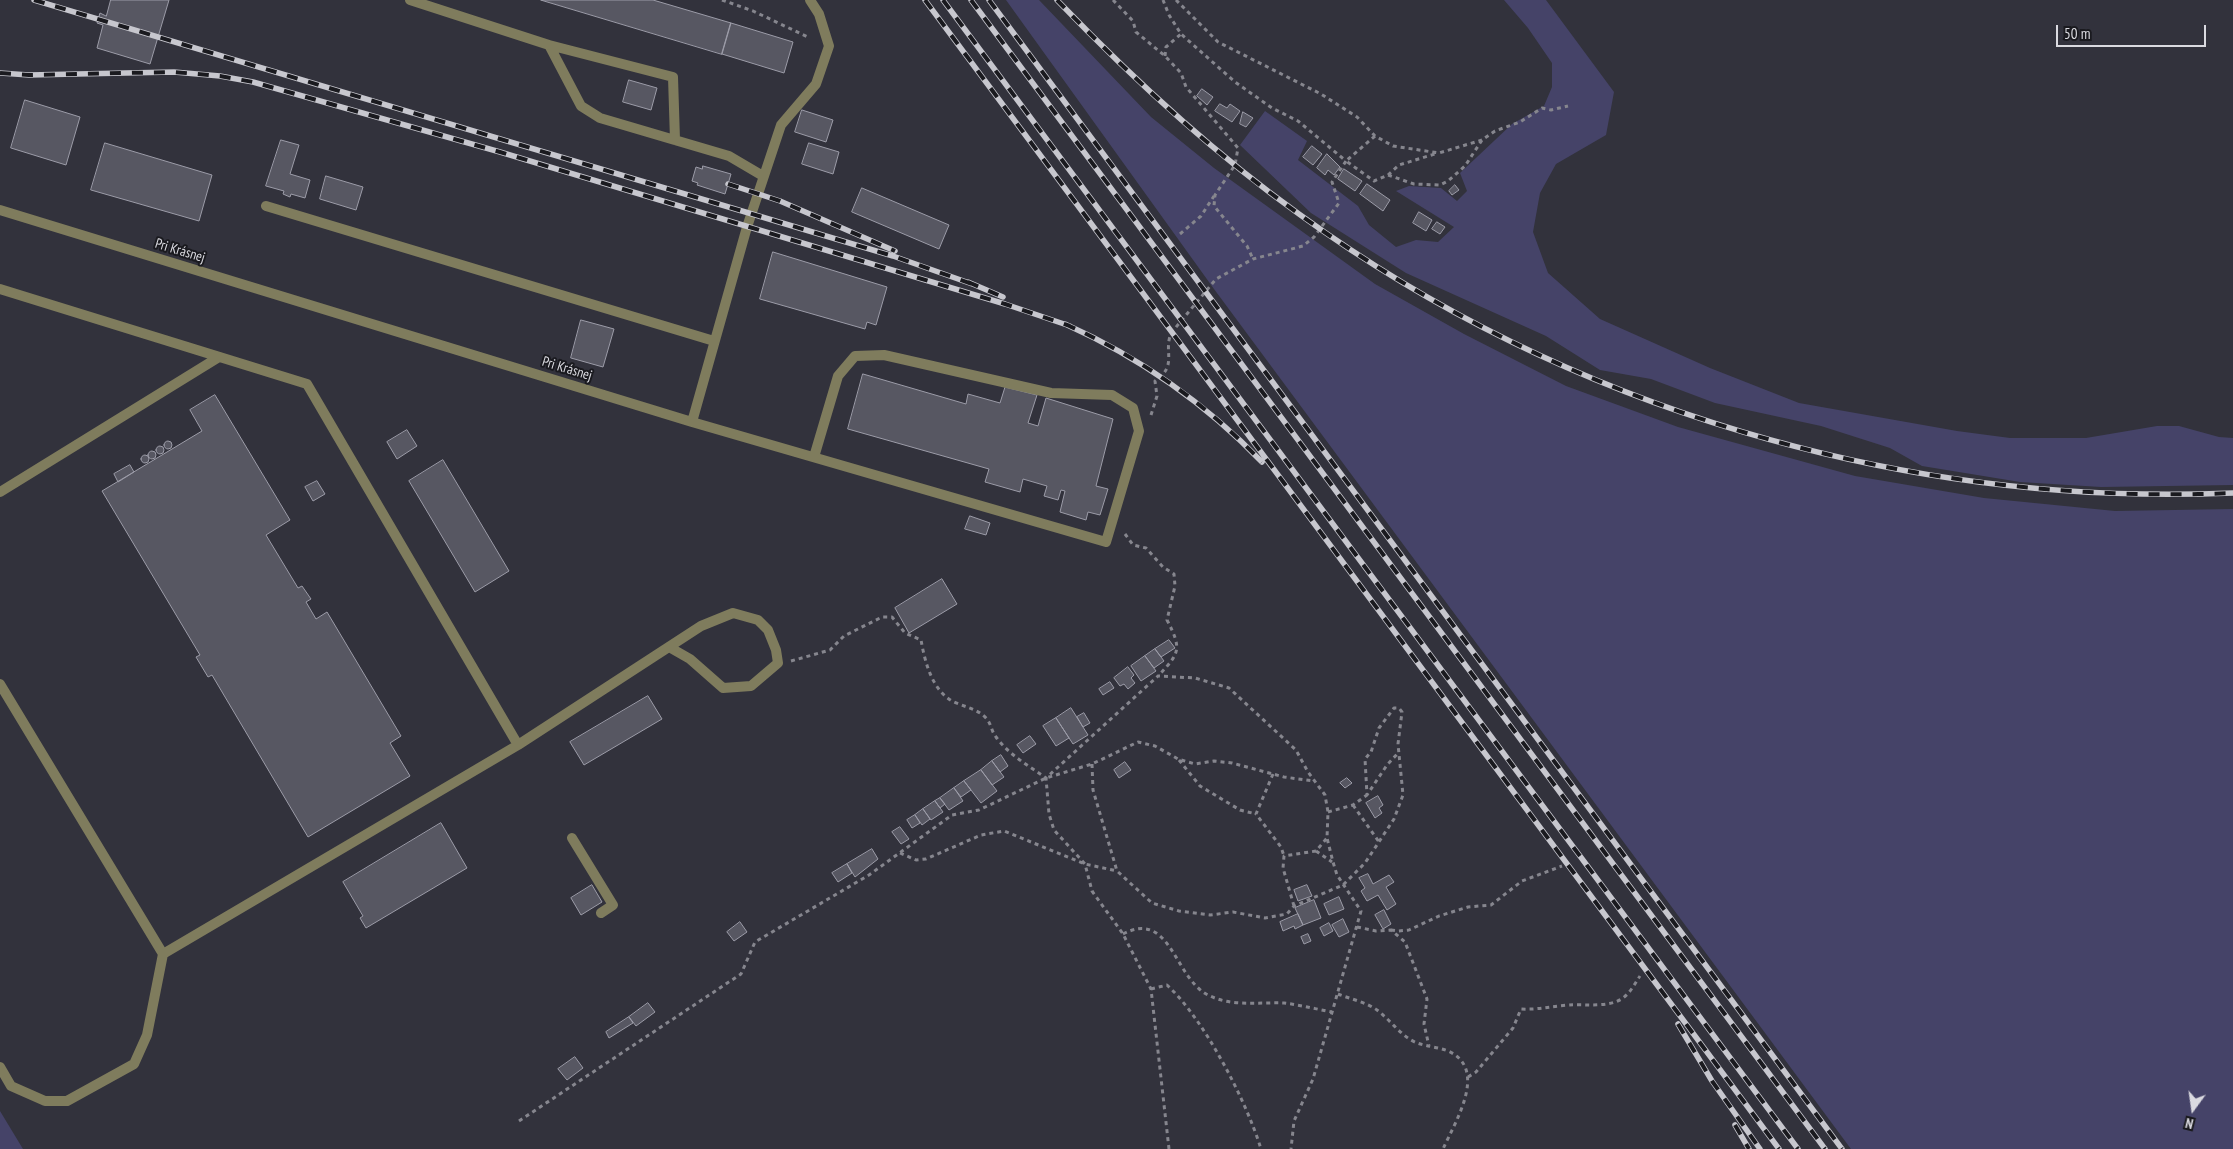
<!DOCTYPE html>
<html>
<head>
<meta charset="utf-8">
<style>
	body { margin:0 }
	#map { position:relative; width:2233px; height:1149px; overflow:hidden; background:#32323c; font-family:"PT Sans Narrow",sans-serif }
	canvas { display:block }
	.north { position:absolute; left:2168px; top:1084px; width:50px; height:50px; -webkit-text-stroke:4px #1a1a1f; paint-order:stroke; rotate:194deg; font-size:14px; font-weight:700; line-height:20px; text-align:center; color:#dadae0 }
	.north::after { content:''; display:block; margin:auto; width:18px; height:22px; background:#dadae0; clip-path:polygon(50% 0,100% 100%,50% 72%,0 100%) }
	.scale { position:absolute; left:2056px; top:25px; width:150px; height:22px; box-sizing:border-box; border:2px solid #dadae0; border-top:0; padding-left:6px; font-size:15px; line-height:18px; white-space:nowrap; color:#dadae0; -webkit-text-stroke:4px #1a1a1f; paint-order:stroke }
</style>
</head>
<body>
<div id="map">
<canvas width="2233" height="1149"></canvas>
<div class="north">N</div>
<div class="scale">50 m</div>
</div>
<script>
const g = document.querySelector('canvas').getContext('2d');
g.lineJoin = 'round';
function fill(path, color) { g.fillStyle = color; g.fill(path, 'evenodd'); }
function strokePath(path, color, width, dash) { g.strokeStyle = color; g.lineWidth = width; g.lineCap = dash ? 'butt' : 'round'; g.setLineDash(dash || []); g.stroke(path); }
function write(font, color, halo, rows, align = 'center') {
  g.font = font + ' "PT Sans Narrow",sans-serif'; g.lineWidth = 4; g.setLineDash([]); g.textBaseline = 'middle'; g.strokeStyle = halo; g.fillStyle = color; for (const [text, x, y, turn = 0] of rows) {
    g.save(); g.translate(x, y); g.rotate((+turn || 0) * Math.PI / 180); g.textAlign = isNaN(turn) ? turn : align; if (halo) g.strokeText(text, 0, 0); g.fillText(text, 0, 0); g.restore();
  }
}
const green = new Path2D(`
	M1006,0H1039L1151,117L1214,168L1375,284L1464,334L1566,386L1678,427L1855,476L1984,498L2115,511L2233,509V1149H1851L1214,289Z
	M1504,0H1546L1614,92L1606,135L1556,164L1540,193L1533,232L1548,273L1600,319L1710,368L1799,403L1957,431L2010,438H2086L2157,426H2179L2219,437L2233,438V485L2101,487L2020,482L1922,466L1890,448L1821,426L1715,403L1651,379L1600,370L1546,336L1406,273L1311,213L1240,145L1265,111L1307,141L1298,160L1358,206L1369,225L1396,247L1416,240L1438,242L1454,227L1396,191L1409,186L1441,188L1457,201L1467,191L1460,173L1512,124L1544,106L1552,87V63L1528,28Z
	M0,1111L23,1149H0Z`);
const building = new Path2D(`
	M111,0H169L150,64L97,48L103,25L97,23L100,13L106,16Z
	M541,0H653L731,23L722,54Z
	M731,23L793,42L784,73L722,54Z
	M629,80L657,88L651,110L623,102Z
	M1202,89L1213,97L1207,105L1197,96Z
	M25,100L80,117L66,165L11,148Z
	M1220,104L1227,108L1230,104L1240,111L1232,122L1215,111Z
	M802,110L833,120L826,142L795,132Z
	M1243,112L1253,118L1246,127L1240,124Z
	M281,140L299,145L290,174L310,180L305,198L291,194L290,197L283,194L284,191L266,186Z
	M105,143L212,175L199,221L91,190Z
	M809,143L839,152L833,174L802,164Z
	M1312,146L1322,154L1313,165L1303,157Z
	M1327,154L1340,167L1334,175L1328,170L1325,175L1317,168Z
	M703,166L731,174L725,194L697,185L698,183L692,181L696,167L702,169Z
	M1344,169L1362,181L1355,191L1338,179Z
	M326,176L363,187L356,210L320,199Z
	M1367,184L1390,200L1383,211L1360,194Z
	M1455,185L1459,190L1452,195L1449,191Z
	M862,188L949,225L939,249L852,212Z
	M1419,212L1432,220L1426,231L1413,223Z
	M1437,222L1445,227L1440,234L1432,229Z
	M773,252L887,287L876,325L867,322L865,329L760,299Z
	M581,320L614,329L603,367L571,358Z
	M863,374L966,404L968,394L1000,403L1005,387L1037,395L1028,423L1038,426L1046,398L1113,419L1096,486L1108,489L1100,515L1088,512L1086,520L1060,512L1065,491L1061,490L1058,500L1044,496L1047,486L1023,479L1020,492L985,482L989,469L848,429Z
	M215,395L290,520L266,535L298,588L302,586L311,599L306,602L316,619L327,612L401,736L390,743L410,776L308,837L212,675L208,677L196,657L200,655L102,491L202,431L190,410Z
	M407,430L417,446L397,459L387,442Z
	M164 445a4 4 0 1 1 8 0a4 4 0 1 1-8 0Z
	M156 450a4 4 0 1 1 8 0a4 4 0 1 1-8 0Z
	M148 455a4 4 0 1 1 8 0a4 4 0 1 1-8 0Z
	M141 459a4 4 0 1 1 8 0a4 4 0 1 1-8 0Z
	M443,460L509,571L475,592L409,481Z
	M130,465L134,472L118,482L114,474Z
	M317,481L325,494L313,501L305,487Z
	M970,516L990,523L986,535L965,529Z
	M942,579L957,604L909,633L895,608Z
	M1169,640L1175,648L1161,657L1155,649Z
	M1155,649L1164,661L1154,668L1145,656Z
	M1145,656L1156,671L1141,681L1131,666Z
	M1128,667L1134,675L1131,678L1135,683L1128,689L1124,684L1120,686L1114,678Z
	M1110,682L1114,688L1103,695L1099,689Z
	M648,696L662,719L584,765L570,742Z
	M1071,708L1088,735L1073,744L1056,718Z
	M1084,713L1090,723L1083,727L1077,717Z
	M1056,718L1069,738L1056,746L1043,726Z
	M1030,736L1036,744L1023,753L1017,745Z
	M1001,755L1008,766L1000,772L992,761Z
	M992,761L1004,777L992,785L981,770Z
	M1125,762L1131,770L1119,778L1114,770Z
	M981,770L997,791L981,803L964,781Z
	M1347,778L1352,783L1345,788L1340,783Z
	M964,781L971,790L961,797L954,788Z
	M954,788L963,801L949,810L940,798Z
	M1378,796L1383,805L1379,808L1382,813L1375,818L1366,803Z
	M940,798L945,804L940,808L935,801Z
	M935,801L943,812L931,820L923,809Z
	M923,809L930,819L922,825L915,815Z
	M915,815L920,823L912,828L907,820Z
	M441,823L467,868L366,928L360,918L363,916L343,882Z
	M900,827L909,839L901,844L892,832Z
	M872,849L878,859L855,877L847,864Z
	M847,864L852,873L838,882L832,873Z
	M1368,874L1373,884L1389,875L1394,882L1386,887L1396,904L1387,910L1378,895L1367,901L1361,891L1365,888L1359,878Z
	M592,885L602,902L581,915L571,898Z
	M1307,885L1312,896L1298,901L1294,890Z
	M1339,897L1344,909L1329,915L1324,904Z
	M1314,900L1321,918L1303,925L1295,908Z
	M1384,910L1391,924L1383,929L1375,915Z
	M1298,914L1303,925L1295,929L1294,926L1283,931L1280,922Z
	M1343,919L1349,932L1339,937L1332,925Z
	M740,922L747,932L734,941L727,932Z
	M1329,923L1333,931L1324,936L1320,928Z
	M1308,934L1311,941L1304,944L1301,937Z
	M648,1003L655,1012L636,1026L629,1017Z
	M629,1017L633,1023L609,1038L606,1032Z
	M575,1057L583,1068L567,1080L558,1069Z`);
const path = new Path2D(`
	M722,0L753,11L810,38
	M1113,0L1133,21L1136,32L1165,56L1181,73L1186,87L1238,148L1235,165L1215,195L1214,206L1247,246L1253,259
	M1176,0L1218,42L1321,94L1357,117L1375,136L1393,146L1439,153L1482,140
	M1165,56L1166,47L1181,34
	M1375,136L1346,161L1374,181L1388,175L1414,184L1440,185L1448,181L1465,166L1482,140L1495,131L1520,122L1542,108L1551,110L1568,106
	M1388,175L1399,165L1438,153
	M1180,234L1201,216L1214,196
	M1151,415L1157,396L1155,381C1179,365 1162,350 1172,332L1216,279L1253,259L1303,246L1314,237L1339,203L1332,182L1346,161L1298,121L1272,108L1235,82L1181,34L1169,15L1163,0
	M1125,534L1133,545L1146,548L1163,567L1174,574L1175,586L1167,620C1182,649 1180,653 1158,676
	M791,661L830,650L844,636L882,617H892L905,633L921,640C925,662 932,691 954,702C965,707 977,709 985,717C991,722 991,731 996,737C1009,755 1029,766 1046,778
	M1179,760L1200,786L1240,810L1256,814
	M1092,764L1093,790L1117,871L1152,903L1179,911L1210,915L1233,912L1265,918L1287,914L1294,906L1343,885L1365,863L1394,819L1403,795L1398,744L1402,712L1399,708H1394L1379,728L1371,752L1365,759L1367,795L1387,765L1399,752
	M1273,774L1256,814L1281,847L1284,856
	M1353,805L1379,842
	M1328,812L1353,805L1367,795
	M1316,851L1332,862
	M900,853L916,860L926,859L981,835L1004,831L1085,864L1117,871
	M1294,906L1283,868L1284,856L1316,851L1327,838
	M1357,927L1376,931L1391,930L1405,942L1427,999L1424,1024L1429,1046
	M1391,930L1398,931L1409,930L1439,916L1468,907L1491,905L1522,881L1562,866
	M1123,934C1171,909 1174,978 1208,995C1231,1007 1259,1002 1284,1003C1300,1005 1316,1009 1332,1012
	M1151,989L1167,985C1204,1019 1246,1100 1261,1149
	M1338,994C1350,999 1366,1002 1377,1010C1389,1019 1398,1032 1411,1040C1423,1047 1436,1046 1448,1051C1489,1069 1455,1122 1443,1149
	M1468,1077L1476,1072L1513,1028L1521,1009C1538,1010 1552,1006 1569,1005C1585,1004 1609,1008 1623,998C1631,992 1635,983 1640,976
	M519,1121L741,974L755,942L869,875L952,815L979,810L1046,778L1092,764L1138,742L1155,746L1178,759L1195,764L1214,761L1232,763L1284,777L1314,781
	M1169,1149L1151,989L1123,934L1092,891L1085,864L1054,830L1049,814L1046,778L1158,676L1195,678L1229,688L1296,750L1308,772L1325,795L1328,812L1327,838L1333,862L1337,875L1361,911L1313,1079L1294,1121L1291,1149`);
const lane = new Path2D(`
	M410,0L549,45L581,106L600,118L729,156L763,176
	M549,45L673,77L675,140
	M266,206L714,341
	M0,210L692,422L747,227L781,125L816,84L829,46L819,14L810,0
	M0,289L307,384L518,745L701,626L733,613L758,620L768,630L776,650L778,663L751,686L723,688L690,659L669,647
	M692,422L1106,542L1139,431L1133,408L1112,395L1051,393L884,355L855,356L838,376L814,457
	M0,492L219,357
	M0,684L163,954L518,745
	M572,838L613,905L601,913
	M0,1067L11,1086L45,1101H67L134,1064L147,1035L163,954`);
const rail = new Path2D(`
	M34,0L893,256L975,285
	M925,0L1779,1149
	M943,0L1798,1149
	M971,0L1825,1149
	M989,0L1842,1149
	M1057,0C1132,78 1211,151 1299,214C1568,409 1902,507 2233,493
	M0,73L29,75L174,72L220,76L253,82L500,152L1005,304L1070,326
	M728,184L780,201L895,251
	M968,282L1003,297
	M1065,324C1141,358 1204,402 1262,462
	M1678,1024L1712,1081L1760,1149
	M1735,1125L1749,1149`);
const streetNames = [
	["Pri Krásnej",180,251,17],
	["Pri Krásnej",567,369,17]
];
fill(green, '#454368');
fill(building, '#575762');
strokePath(building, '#9c9ca8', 1);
strokePath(path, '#86868e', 3, [4, 4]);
strokePath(lane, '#7f7c5d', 10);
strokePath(rail, '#c7c7ce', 5.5);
strokePath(rail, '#1a1a1f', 4, [11]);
write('14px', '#dadae0', '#1a1a1f', streetNames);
</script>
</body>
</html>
